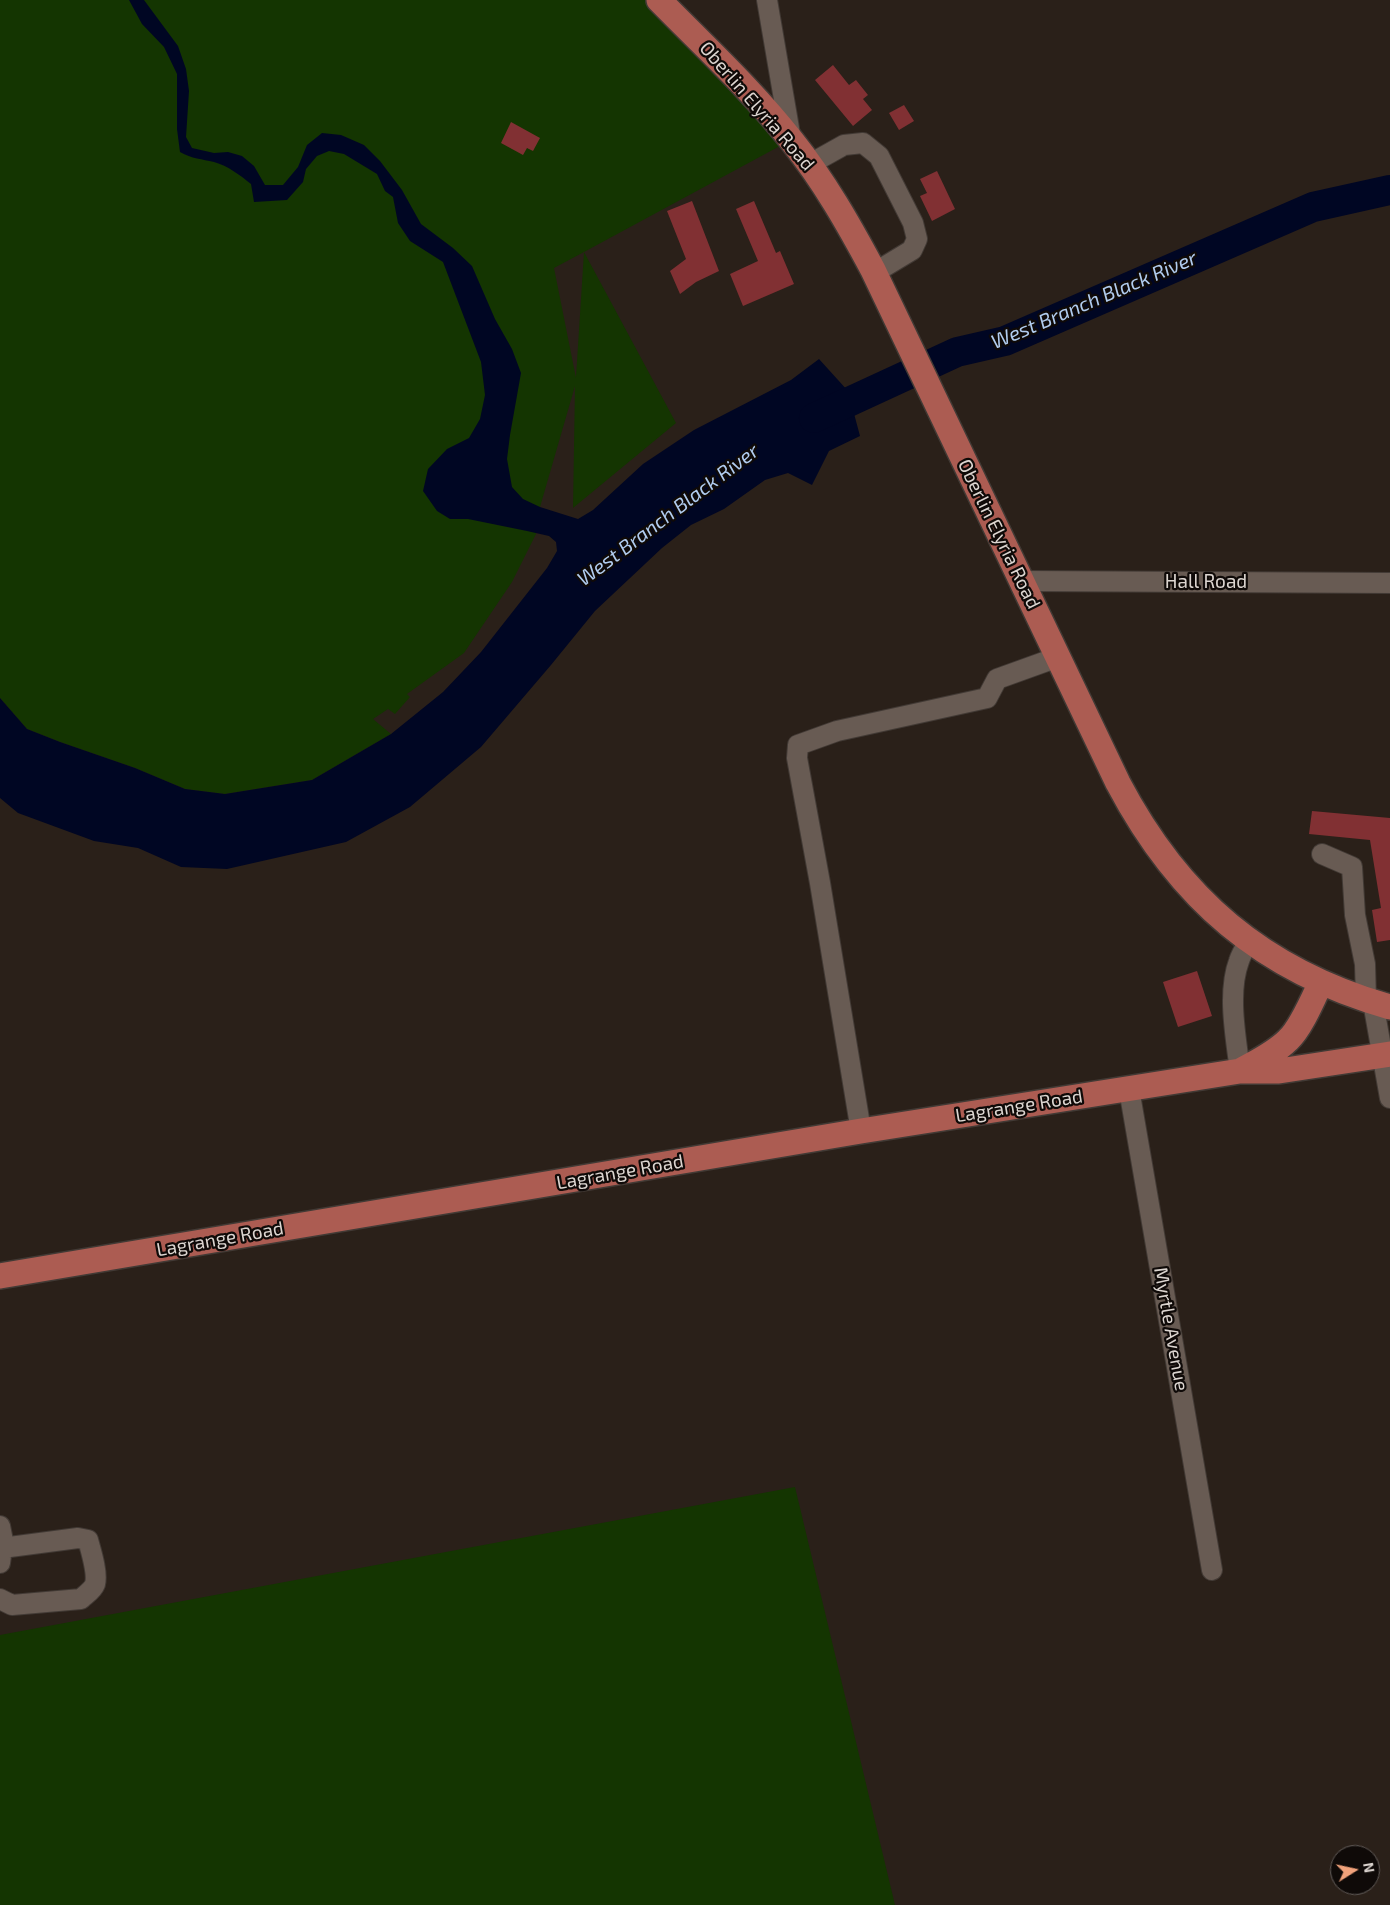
<!DOCTYPE html>
<html>
<head>
<meta charset="utf-8">
<style>
	body { margin:0 }
	#map { position:relative; width:1390px; height:1905px; overflow:hidden; background:#2a2019; font-family:"Exo 2",sans-serif }
	canvas { display:block }
	.north { position:absolute; left:1330px; top:1845px; width:50px; height:50px; box-sizing:border-box; background:#0f0a08; border:1px solid #615b58; border-radius:50%; rotate:80deg; font-size:14px; font-weight:700; line-height:20px; text-align:center; color:#dcd5d0 }
	.north::after { content:''; display:block; margin:auto; width:18px; height:22px; background:#f1a27b; clip-path:polygon(50% 0,100% 100%,50% 72%,0 100%) }
</style>
</head>
<body>
<div id="map">
<canvas width="1390" height="1905"></canvas>
<div class="north">N</div>
</div>
<script>
const g = document.querySelector('canvas').getContext('2d');
g.lineJoin = 'round';
function fill(path, color) { g.fillStyle = color; g.fill(path, 'evenodd'); }
function strokePath(path, color, width, dash) { g.strokeStyle = color; g.lineWidth = width; g.lineCap = dash ? 'butt' : 'round'; g.setLineDash(dash || []); g.stroke(path); }
function write(font, color, halo, rows, align = 'center') {
  g.font = font + ' "Exo 2",sans-serif'; g.lineWidth = 4.5; g.setLineDash([]); g.textBaseline = 'middle'; g.strokeStyle = halo; g.fillStyle = color; for (const [text, x, y, turn = 0] of rows) {
    g.save(); g.translate(x, y); g.rotate((+turn || 0) * Math.PI / 180); g.textAlign = isNaN(turn) ? turn : align; if (halo) g.strokeText(text, 0, 0); g.fillText(text, 0, 0); g.restore();
  }
}
const green = new Path2D(`
	M0,0H659L791,140L584,252L676,423L573,508L575,386L540,507L536,534L512,582L464,653L407,694L410,697L395,714L388,709L373,719L391,734L312,780L225,794L185,789L135,768L60,742L27,729L0,698ZM584,252L576,377V378L554,268Z
	M795,1487L895,1905H0V1635Z`);
const water = new Path2D(`
	M129,0H144L178,46L186,69L189,91L186,137L192,148L214,153L228,152L242,156L254,166L265,185H283L298,167L307,145L322,133L341,135L364,145L380,161L402,190L421,224L453,248L472,266L495,319L512,349L521,373L510,435L507,459L512,487L523,499L540,507L578,519L593,510L643,464L694,430L791,380L819,359L848,391L860,436L829,451L812,485L788,473L765,480L724,509L691,525L662,548L595,611L551,665L481,747L410,807L346,842L227,869L181,867L138,848L94,841L18,813L0,798V698L27,729L60,742L135,768L185,789L225,794L312,780L391,734L443,692L481,652L547,568L557,551L556,542L549,536L527,531L468,519H450L437,511L423,491L428,469L447,449L469,438L480,419L485,395L481,362L443,262L410,241L398,223L393,197L385,191L377,174L344,154L329,151L317,156L306,169L303,182L287,200L254,202L251,184C240,175 228,166 214,162C202,159 192,159 180,152L177,129V74L164,47L142,24Z`);
const river = new Path2D(`
	M814,418L957,352L1005,341L1313,207L1390,190`);
const building = new Path2D(`
	M833,65L849,85L856,80L868,95L863,99L872,110L853,126L815,80Z
	M904,105L914,121L899,130L889,113Z
	M511,122L540,138L533,151L527,148L523,155L501,143Z
	M937,171L955,209L932,221L920,196L927,193L920,179Z
	M692,201L719,271L696,282L680,294L670,271L686,259L667,211Z
	M754,201L776,253L780,251L794,284L743,306L730,274L758,261L736,209Z
	M1312,811L1390,818V940L1377,942L1372,910L1381,908L1370,840L1309,834Z
	M1197,971L1212,1016L1178,1027L1163,982Z`);
const minor = new Path2D(`
	M767,0L791,140
	M810,164L844,145L863,143L879,156L913,223L917,239L912,250L874,273
	M1022,581L1390,583
	M1322,854L1352,867L1355,915L1365,964L1366,999
	M1373,1002L1390,1098
	M1240,1071C1236,1038 1227,993 1239,961C1241,954 1246,947 1249,940
	M1129,1089L1212,1570
	M861,1131L820,883L797,758L798,745L837,731L987,698L997,679L1058,657
	M0,1526L3,1541L0,1563
	M0,1599L12,1605L81,1599C85,1595 93,1590 95,1584C98,1573 91,1551 88,1540L78,1538L2,1548`);
const major = new Path2D(`
	M659,0C704,46 753,91 792,141C824,181 849,225 873,270L1118,783C1179,899 1263,971 1390,1007
	M1242,1070C1258,1061 1275,1053 1288,1040C1301,1028 1313,999 1321,982
	M0,1276L861,1131L1240,1071H1279L1390,1054`);
const streetNames = [
	["Oberlin Elyria Road",757,106,49],
	["Oberlin Elyria Road",999,534,64],
	["Hall Road",1206,582],
	["Lagrange Road",1019,1106,-9],
	["Lagrange Road",620,1172,-10],
	["Lagrange Road",220,1239,-10],
	["Myrtle Avenue",1171,1329,80]
];
const waterNames = [
	["West Branch Black River",1094,300,-23],
	["West Branch Black River",668,515,-37]
];
fill(green, '#143501');
fill(water, '#000623');
strokePath(river, '#000623', 30);
fill(building, '#813033');
strokePath(minor, '#423a35', 22);
strokePath(major, '#423a35', 28);
strokePath(minor, '#685b53', 20);
strokePath(major, '#ac5c52', 25);
write('19px', '#dcd5d0', '#0f0a08', streetNames);
write('italic 20px', '#b1ccef', '#0f0a08', waterNames);
</script>
</body>
</html>
